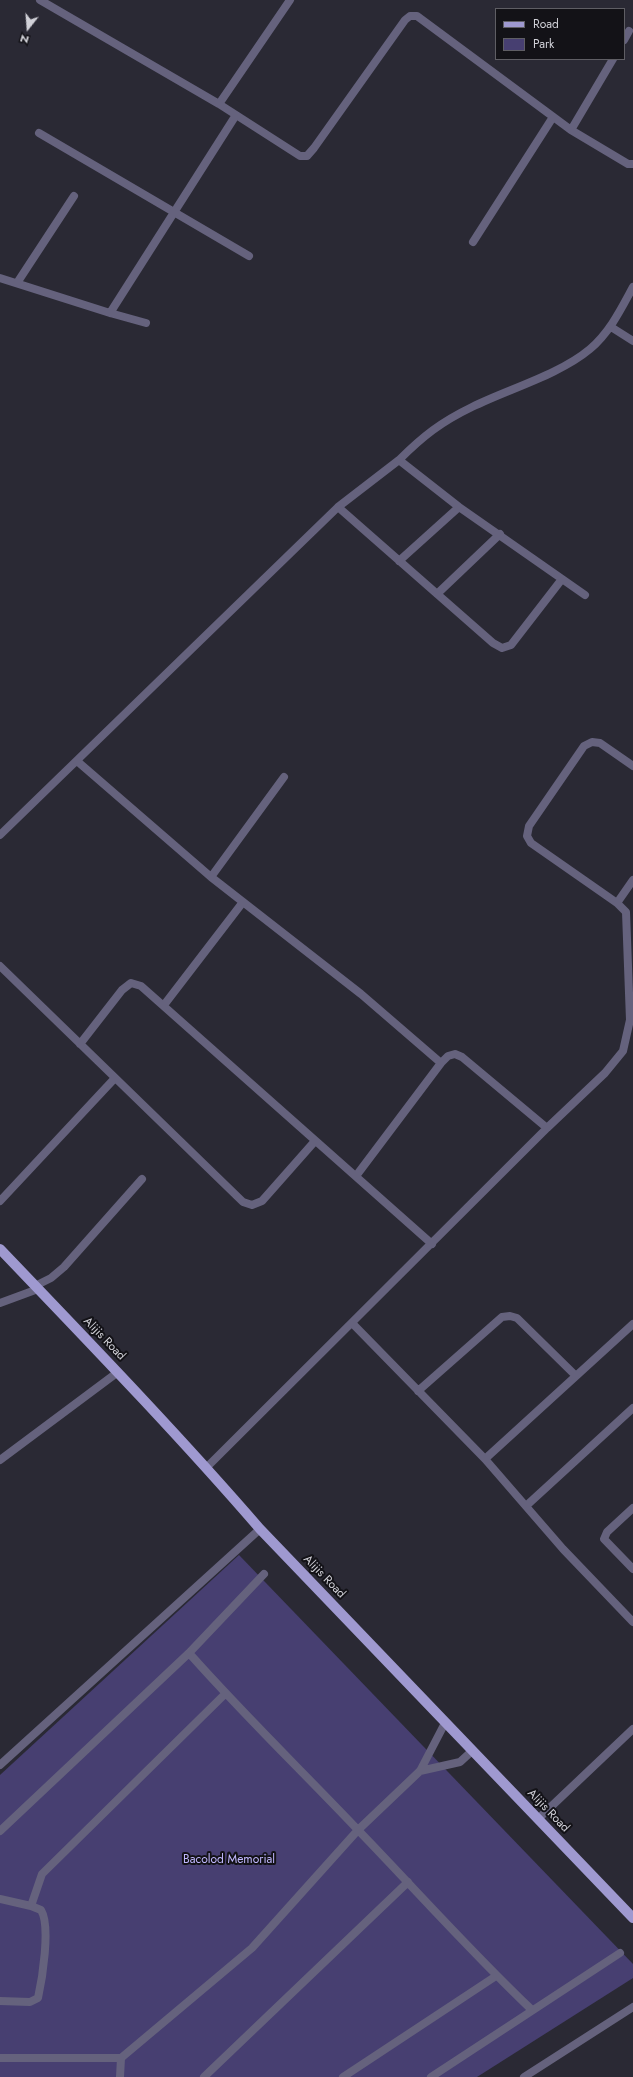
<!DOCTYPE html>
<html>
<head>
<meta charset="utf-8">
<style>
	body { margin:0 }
	#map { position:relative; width:633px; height:2077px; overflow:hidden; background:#2a2934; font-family:Jost,sans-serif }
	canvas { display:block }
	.legend { position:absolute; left:495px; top:8px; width:130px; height:52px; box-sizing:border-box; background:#131217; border:1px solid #5f5e64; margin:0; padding:5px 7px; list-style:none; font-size:12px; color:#d1d1d8 }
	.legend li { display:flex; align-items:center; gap:8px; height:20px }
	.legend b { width:20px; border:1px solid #5f5e64 }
	.north { position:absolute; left:8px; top:8px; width:40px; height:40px; -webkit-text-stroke:3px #131217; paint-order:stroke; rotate:197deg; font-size:11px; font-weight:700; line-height:16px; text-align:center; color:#d1d1d8 }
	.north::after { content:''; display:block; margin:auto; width:14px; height:18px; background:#d1d1d8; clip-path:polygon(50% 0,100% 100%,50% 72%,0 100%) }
</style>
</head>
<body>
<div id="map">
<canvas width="633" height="2077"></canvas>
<ul class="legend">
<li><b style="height:5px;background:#9f99d0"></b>Road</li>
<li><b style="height:11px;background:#473f71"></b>Park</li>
</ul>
<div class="north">N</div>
</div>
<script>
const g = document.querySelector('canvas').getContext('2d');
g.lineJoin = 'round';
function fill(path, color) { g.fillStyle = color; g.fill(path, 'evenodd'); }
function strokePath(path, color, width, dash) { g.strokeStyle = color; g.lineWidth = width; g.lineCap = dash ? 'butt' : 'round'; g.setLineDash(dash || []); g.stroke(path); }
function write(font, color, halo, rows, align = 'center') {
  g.font = font + ' Jost,sans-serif'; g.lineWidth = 4; g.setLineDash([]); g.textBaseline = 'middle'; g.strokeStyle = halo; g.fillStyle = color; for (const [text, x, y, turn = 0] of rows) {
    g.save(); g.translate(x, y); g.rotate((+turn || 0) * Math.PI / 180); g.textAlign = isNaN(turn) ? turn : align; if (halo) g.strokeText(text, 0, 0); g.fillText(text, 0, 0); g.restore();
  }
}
const green = new Path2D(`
	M239,1555L633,1964V1978L477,2077H0V1775Z`);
const service = new Path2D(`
	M0,1303L38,1289
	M0,1460L118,1372
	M189,1653C243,1714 302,1771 358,1830C416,1890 471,1952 532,2010
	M420,1771L460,1762L472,1751
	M0,1831L189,1653L264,1574
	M0,1899L31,1906L42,1874L225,1694
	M0,2001L30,2002L38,1998C42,1980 51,1926 41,1910L31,1906
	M0,2058H121L252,1948L358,1830L420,1771L445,1723
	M120,2077L121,2058
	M204,2077L408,1882
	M343,2077L496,1976
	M431,2077L620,1953
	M524,2077L633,2007`);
const minor = new Path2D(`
	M40,0L219,104L300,156H307L314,148L405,20L410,16H417L571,130L628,164H633
	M624,40L629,31
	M219,104L290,0
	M571,130L613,59
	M39,133L249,256
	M473,242L553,117
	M0,278L110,313L146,323
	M17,283L74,196
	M110,313L236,115
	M611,327L633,341
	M399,460C423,436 441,422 472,407C508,389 559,375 590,349C610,332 621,309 633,287
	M338,507L493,643L502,648L511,645L562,579
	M399,561L459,507
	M437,594L500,534
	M77,761L211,877L361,994L441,1063
	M0,835L338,507L399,460L459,507L585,595
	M211,877L284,777
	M617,903L633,880
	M0,966L243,1202L252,1205L262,1201L315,1141
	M164,1005L243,902
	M80,1044L122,990L131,983L141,986L432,1244
	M356,1176L441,1063L448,1056L455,1054L462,1057L547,1128
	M0,1201L115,1078
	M35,1286L51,1278L64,1267L142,1179
	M352,1323L485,1459L563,1549L633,1622
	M418,1391L502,1317L510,1316L517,1318L576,1376
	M485,1459L633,1324
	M207,1467L547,1128L605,1073L623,1051L630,1020L626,912L617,903L531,843L527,836L529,826L584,746L592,742L600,743L633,766
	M526,1506L633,1408
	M633,1508L607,1532L604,1539L633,1569
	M538,1819L633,1729`);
const tertiary = new Path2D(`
	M0,1765L260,1529`);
const primary = new Path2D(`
	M0,1249C88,1341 177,1433 260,1529L633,1918`);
const streetNames = [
	["Alijis Road",104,1339,46],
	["Alijis Road",324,1577,46],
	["Alijis Road",548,1811,46]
];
const parkNames = [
	["Bacolod Memorial",229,1860]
];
fill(green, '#473f71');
strokePath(service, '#65627d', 8);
strokePath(minor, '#65627d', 8);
strokePath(tertiary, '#65627d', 8);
strokePath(primary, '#9f99d0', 10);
write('12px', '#d1d1d8', '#131217', streetNames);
write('12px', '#c1b8fe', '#131217', parkNames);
</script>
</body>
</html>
